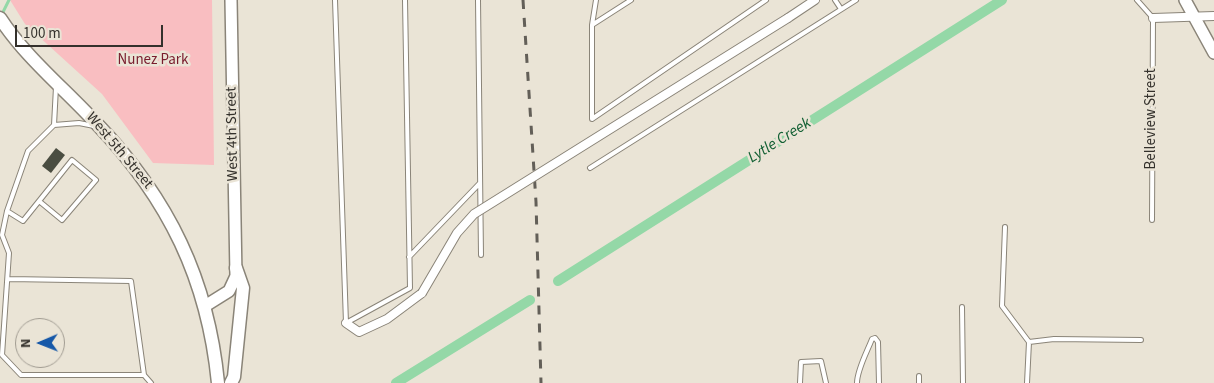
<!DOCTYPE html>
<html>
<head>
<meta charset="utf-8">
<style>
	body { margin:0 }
	#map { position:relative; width:1214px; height:383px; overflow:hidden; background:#eae4d6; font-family:"Source Sans 3",sans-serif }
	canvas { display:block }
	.north { position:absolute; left:15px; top:318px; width:50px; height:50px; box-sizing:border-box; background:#eae4d6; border:1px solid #a19c92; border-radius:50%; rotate:269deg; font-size:14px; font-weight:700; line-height:20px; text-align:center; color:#34312c }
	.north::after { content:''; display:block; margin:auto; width:18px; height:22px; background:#1658a8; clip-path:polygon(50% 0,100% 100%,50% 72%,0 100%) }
	.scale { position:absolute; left:15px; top:25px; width:148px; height:22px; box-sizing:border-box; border:2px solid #34312c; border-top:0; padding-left:6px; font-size:15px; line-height:18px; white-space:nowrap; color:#34312c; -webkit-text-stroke:4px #eae4d6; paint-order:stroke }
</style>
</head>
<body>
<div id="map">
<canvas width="1214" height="383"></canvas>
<div class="north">N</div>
<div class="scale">100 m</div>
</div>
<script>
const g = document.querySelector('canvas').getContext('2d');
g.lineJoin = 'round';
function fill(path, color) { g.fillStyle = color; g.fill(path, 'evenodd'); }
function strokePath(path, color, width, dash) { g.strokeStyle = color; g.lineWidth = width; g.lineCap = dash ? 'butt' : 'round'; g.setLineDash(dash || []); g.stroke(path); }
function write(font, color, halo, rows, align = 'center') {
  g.font = font + ' "Source Sans 3",sans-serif'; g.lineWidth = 5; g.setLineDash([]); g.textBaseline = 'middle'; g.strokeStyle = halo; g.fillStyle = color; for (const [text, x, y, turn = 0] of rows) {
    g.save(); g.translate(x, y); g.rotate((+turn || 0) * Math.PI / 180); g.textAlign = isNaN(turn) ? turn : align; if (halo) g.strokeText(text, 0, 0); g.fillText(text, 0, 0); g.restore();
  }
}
const green = new Path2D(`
	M10,0H212L214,165L153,163L102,94L25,24Z`);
const stream = new Path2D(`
	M1,16L9,0`);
const canal = new Path2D(`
	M558,281L1002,0
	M396,383L530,300`);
const building = new Path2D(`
	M56,148L65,155L51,173L42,166Z`);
const lane = new Path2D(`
	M335,0L346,323L410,288L405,0
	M478,0L481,255
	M631,0L592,25V119L766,0
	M835,0L841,9
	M1137,0L1153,18L1152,220
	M592,25L596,0
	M54,125L56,87
	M590,168L856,0
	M7,211L23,221L72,160L96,180L62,220L39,201
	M1005,227L1002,306L1029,342L1027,383
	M409,257L480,183
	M9,279L131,281L144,375H21L2,355L9,253L2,235L7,211L28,151L54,125L79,123L94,126
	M962,307L963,383
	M1029,342L1054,339L1141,340
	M144,375L151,383
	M800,383L801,362L821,361L826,383
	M857,383C857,370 867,352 872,339L875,338L878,342L879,383
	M919,383V376`);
const street = new Path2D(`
	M788,18L815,0
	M1153,18L1214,16
	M346,323L359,332L387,319L422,293`);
const secondary = new Path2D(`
	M1185,0L1214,53
	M205,306L229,291L236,276L231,0`);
const primary = new Path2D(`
	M0,18C26,58 65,89 97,124C169,199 208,280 218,383
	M231,383L234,377L243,288L236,268`);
const rail = new Path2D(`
	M523,0L536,202L541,383`);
const streetBridge = new Path2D(`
	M422,293L457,233L474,214L788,18`);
const parkNames = [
	["Nunez Park",153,61]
];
const streetNames = [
	["Belleview Street",1152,119,-90],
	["West 4th Street",233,134,-91],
	["West 5th Street",119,151,50]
];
const waterNames = [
	["Lytle Creek",780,141,-32]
];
fill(green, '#f9bec1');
strokePath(stream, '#94d8a7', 3);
strokePath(canal, '#94d8a7', 10);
fill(building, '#4a4d41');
strokePath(lane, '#8a8478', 6);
strokePath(street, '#8a8478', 10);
strokePath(secondary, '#8a8478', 14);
strokePath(primary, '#8a8478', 15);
strokePath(lane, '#fff', 4);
strokePath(street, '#fff', 8);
strokePath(secondary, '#fff', 11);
strokePath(primary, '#fff', 12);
strokePath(rail, '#635f58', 3, [9, 9]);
strokePath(streetBridge, '#8a8478', 10, []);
strokePath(streetBridge, '#fff', 8);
write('15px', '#791c2d', '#eae4d6', parkNames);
write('15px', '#34312c', '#eae4d6', streetNames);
write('italic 16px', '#136034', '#eae4d6', waterNames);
</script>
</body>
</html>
